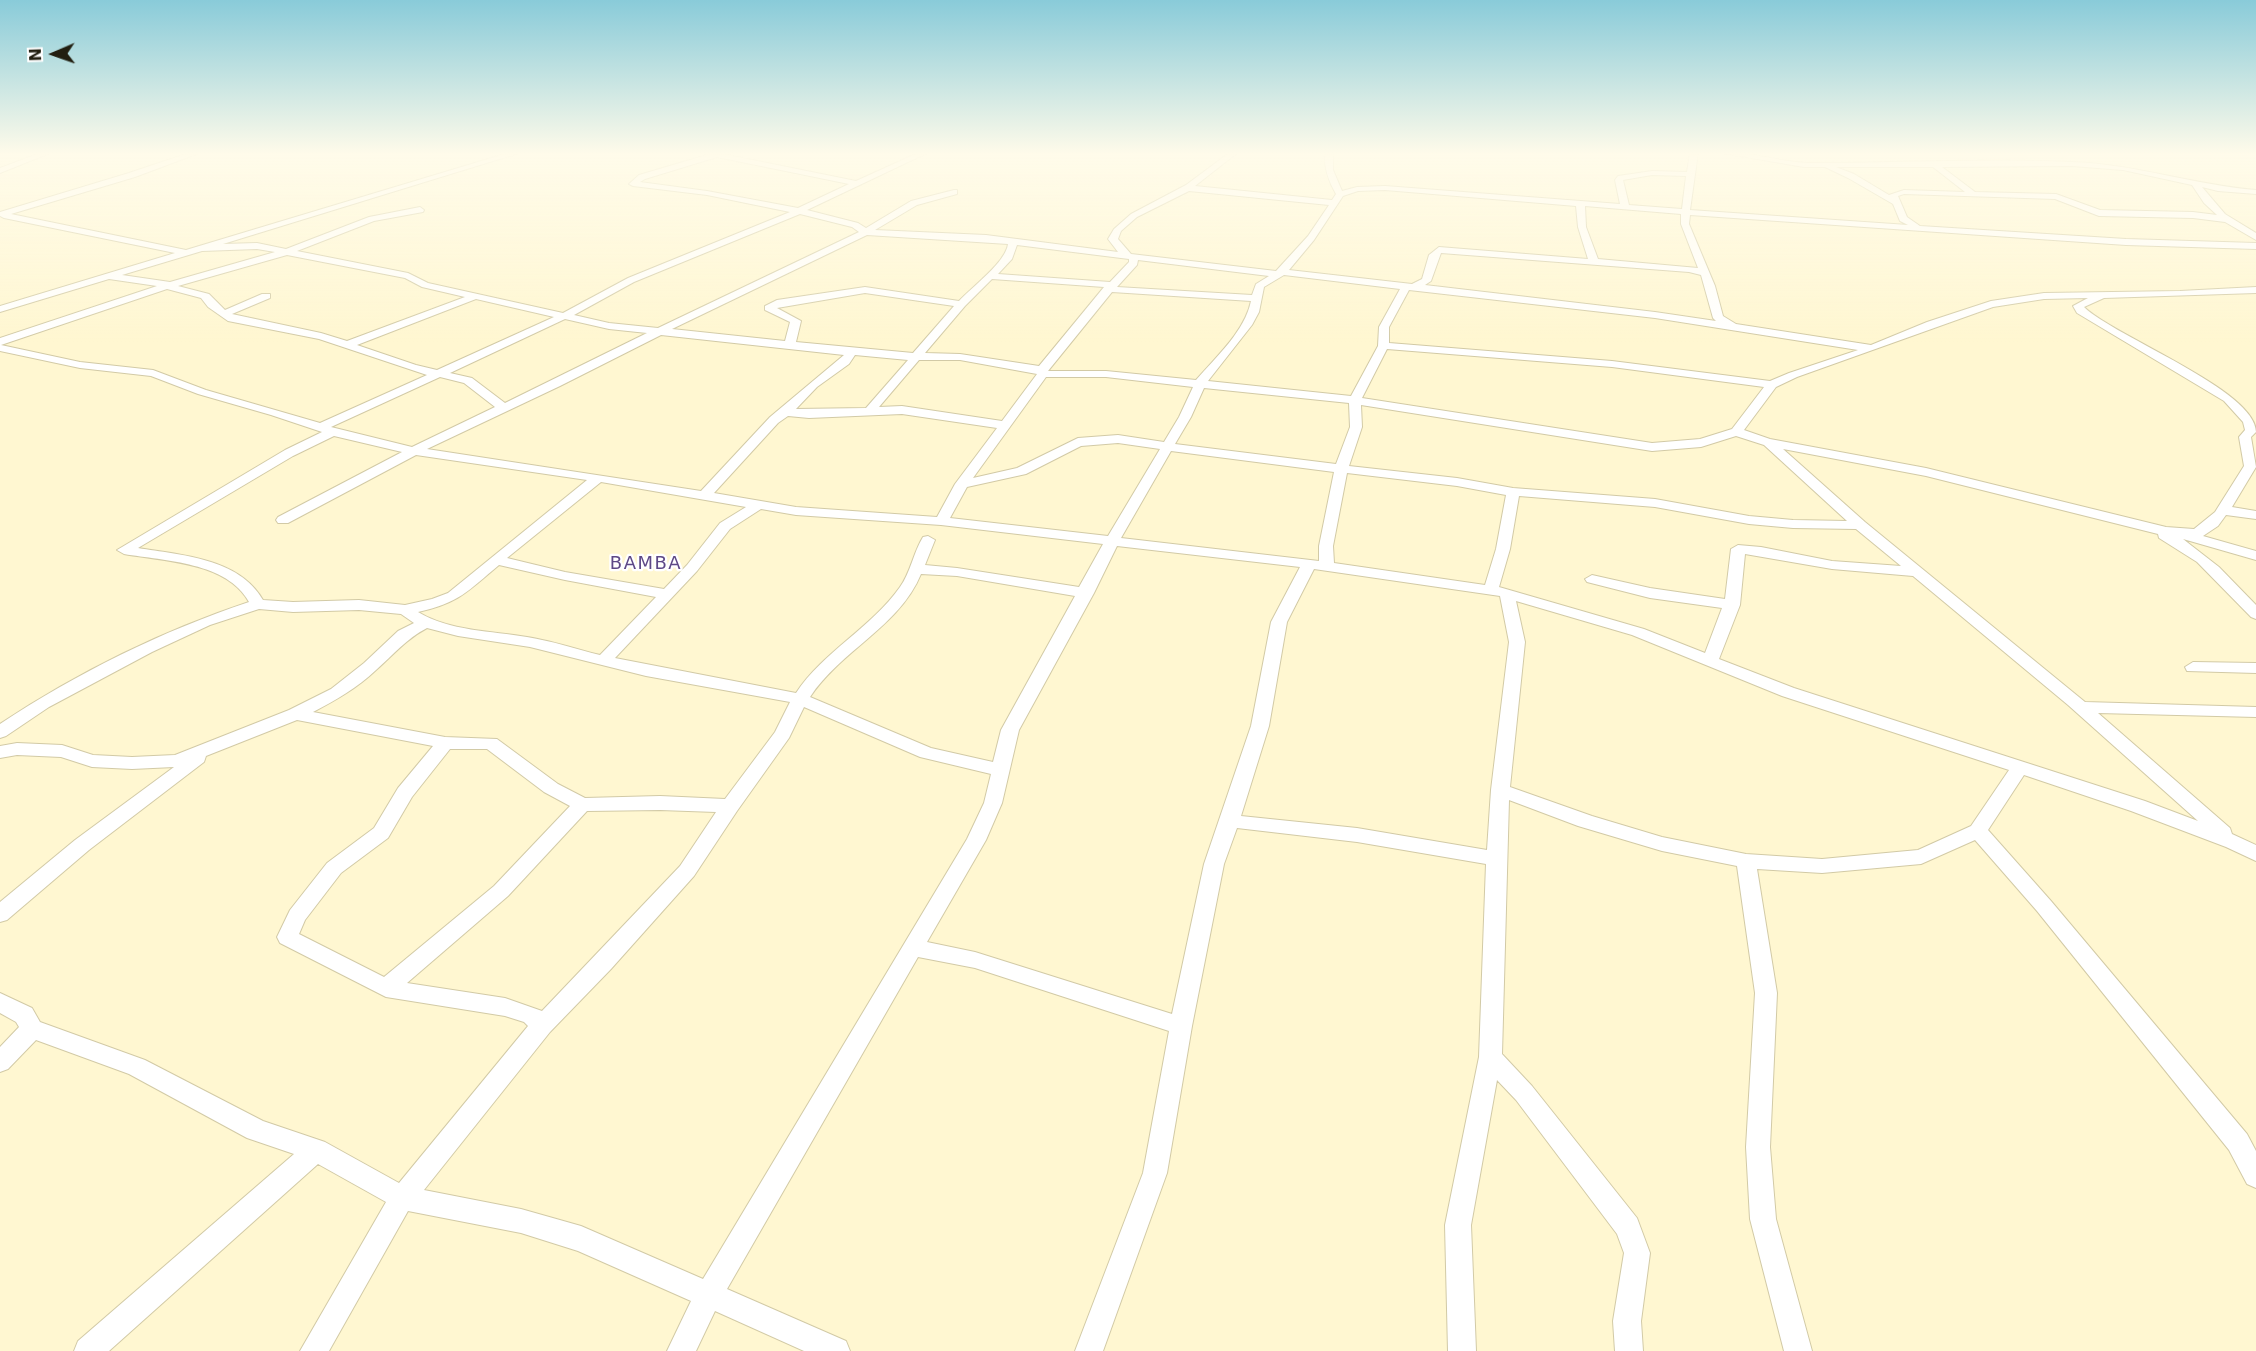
<!DOCTYPE html>
<html>
<head>
<meta charset="utf-8">
<style>
	body { margin:0 }
	#map { position:relative; width:2256px; height:1351px; overflow:hidden; background:#fff7d1; font-family:"DejaVu Sans",sans-serif }
	canvas { display:block }
	.north { position:absolute; left:24px; top:24px; width:60px; height:60px; -webkit-text-stroke:4px #fff; paint-order:stroke; rotate:268deg; font-size:16px; font-weight:700; line-height:24px; text-align:center; color:#221f11 }
	.north::after { content:''; display:block; margin:auto; width:21px; height:27px; background:#221f11; clip-path:polygon(50% 0,100% 100%,50% 72%,0 100%) }
</style>
</head>
<body>
<div id="map">
<canvas width="2256" height="1351"></canvas>
<div class="north">N</div>
</div>
<script>
const g = document.querySelector('canvas').getContext('2d');
g.lineJoin = 'round';
function strokePath(path, color, width, dash) { g.strokeStyle = color; g.lineWidth = width; g.lineCap = dash ? 'butt' : 'round'; g.setLineDash(dash || []); g.stroke(path); }
function fill(path, color) { g.fillStyle = color; g.fill(path, 'evenodd'); }
function write(font, color, halo, rows, align = 'center') {
  g.font = font + ' "DejaVu Sans",sans-serif'; g.lineWidth = 4.5; g.setLineDash([]); g.textBaseline = 'middle'; g.strokeStyle = halo; g.fillStyle = color; for (const [text, x, y, turn = 0] of rows) {
    g.save(); g.translate(x, y); g.rotate((+turn || 0) * Math.PI / 180); g.textAlign = isNaN(turn) ? turn : align; if (halo) g.strokeText(text, 0, 0); g.fillText(text, 0, 0); g.restore();
  }
}
const minor = new Path2D(`
	M40,153H50L0,173V168Z
	M189,153H199L135,177L11,214L186,250L508,153H519L223,244L257,243L286,249L369,217L420,207L424,210L423,212L374,221L297,251L408,273L428,283L563,313L628,278L790,212L707,195L633,186L629,184L639,175L707,155L704,153H718L856,181L918,153H927L807,210L858,223L866,228L911,201L954,190H957V194L917,205L875,230L986,235L1118,252L1108,239L1114,229L1131,214L1186,185L1229,153H1237L1195,186L1332,200L1336,194C1328,180 1324,168 1325,153H1333V170L1342,191L1357,187L1385,186L1620,204L1615,180L1618,176L1652,171L1687,172L1690,153H1698L1690,210L1908,225L1900,221L1893,204L1848,178L1825,167H1804L1722,153C1751,151 1779,162 1808,163C1896,163 1984,158 2072,162C2135,164 2194,185 2256,190V194L2218,191L2202,187L2225,214L2256,233V240L2225,222L2193,218L2099,216L2055,199L1904,194L1898,196L1907,217L1920,226L2126,239L2256,243V249L2126,245L1690,215L1689,224L1715,286L1723,316L1736,324L1871,345L1927,322L1991,301L2044,293L2180,291L2256,287V293L2104,298L2084,307C2115,337 2256,390 2256,432L2251,437L2256,467L2232,507L2256,511V519L2226,515L2218,526L2203,536L2256,551V560L2183,539L2219,567L2256,605V619L2251,617L2197,562L2159,538L2158,534L1926,476L1783,449L1865,522L2085,702L2256,707V717L2098,713L2230,828L2232,834L2256,845V861L2226,847L2131,811L2024,775L1988,830L2051,901L2247,1134L2256,1151V1188L2247,1184L2229,1150L2037,911L1975,840L1921,864L1822,873L1757,869L1777,993L1770,1147L1776,1219L1812,1351H1784L1750,1219L1746,1147L1755,993L1737,866L1662,851L1578,826L1509,800L1502,1054L1532,1086L1637,1218L1650,1253L1641,1321L1643,1351H1615L1613,1321L1624,1253L1617,1234L1516,1100L1497,1080L1471,1225L1476,1351H1448L1445,1225L1479,1057L1486,864L1357,842L1237,828L1224,864L1192,1026L1167,1173L1103,1351H1075L1143,1173L1169,1031L975,968L918,957L727,1289L846,1341L850,1351H804L715,1311L696,1351H667L691,1301L578,1251L521,1233L408,1211L329,1351H300L386,1202L318,1164L109,1351H74L78,1341L294,1154L247,1138L129,1074L36,1040L8,1069L0,1072V1047L19,1027L16,1022L0,1013V993L32,1008L40,1022L145,1060L263,1121L325,1142L399,1183L528,1026L524,1022L505,1016L386,997L280,943L277,937L290,910L327,863L374,828L398,788L433,746L297,720L206,756L204,762L89,850L7,920L0,922V902L75,840L174,767L132,769L92,767L61,757L17,755L0,758V746L17,743L62,745L93,755L132,757L175,755L289,710L331,689L364,663L398,631L414,623L401,614L359,610L293,612L259,609L210,625L152,652L49,707L6,736L0,738V724C77,673 162,631 249,602C227,562 165,561 124,554L117,550L285,450L322,432L271,415L198,394L151,376L80,368L0,351V338L157,286L109,279L0,312V306L175,253L4,218L0,216V212L129,173ZM717,157L849,184L798,208L707,191L640,182L645,179ZM2072,166L2123,170L2192,185L2204,203L2217,215L2193,212L2100,210L2056,194L1975,192L1942,167ZM1836,167H1933L1965,192L1904,190L1889,195L1854,174ZM1652,175L1686,176L1682,209L1629,205L1623,180ZM1385,190L1576,206L1578,227L1588,259L1439,247L1429,255L1422,279L1412,284L1289,270L1314,240L1343,196L1358,191ZM1189,191L1329,205L1308,236L1276,271L1131,254L1118,239L1121,231L1137,217ZM1585,206L1681,214V224L1698,268L1598,259L1586,227ZM800,214L852,227L859,232L658,328L609,323L574,315L634,282ZM867,235L1008,244C1006,262 972,287 959,301L865,287L777,300L765,306V310L790,322L785,341L672,329ZM1017,245L1129,259V262L1110,282L998,274L1012,259ZM257,249L275,252L170,282L122,275L202,251ZM1441,253L1689,272L1701,275L1713,318L1716,321L1655,312L1425,285L1431,281ZM287,255L405,278L422,287L465,297L347,341L321,333L232,314L270,298V294H262L225,310L209,294L178,286ZM1138,260L1269,276L1256,284L1252,295L1117,287L1137,265ZM1284,275L1400,289L1379,327L1378,346L1351,396L1208,381L1252,325L1259,312L1264,287ZM992,279L1104,287L1039,366L960,354L925,353L965,306ZM167,289L201,298L208,307L228,321L319,339L427,375L320,423L206,390L153,370L80,362L1,345ZM1409,290L1655,318L1858,350L1789,373L1770,381L1612,361L1389,343V327ZM1112,292L1251,301C1245,331 1216,357 1196,380L1106,371H1048ZM865,293L954,306L913,353L796,342L801,321L777,308ZM2088,298L2073,306L2077,313L2224,401L2243,422L2245,430L2239,437L2244,466L2215,512L2194,529L2166,527L1926,468L1770,439L1744,430L1776,387L1797,377L1993,307L2044,299ZM476,299L554,317L437,370L416,365L357,345ZM565,319L609,329L647,333L505,403L472,378L450,373ZM661,335L844,355L770,417L701,491L427,449L560,386ZM1387,349L1612,367L1764,387L1732,429L1700,439L1652,443L1362,398ZM855,355L908,360L866,408L796,409L817,387L849,364ZM919,360H960L1037,374L1002,421L902,406L879,407ZM440,377L464,383L495,407L412,447L331,427ZM1046,377H1106L1193,387L1179,417L1164,442L1118,435L1078,438L1017,468L973,478ZM1204,388L1349,403L1350,427L1336,464L1175,444L1191,417ZM1361,405L1652,451L1701,447L1736,436L1764,445L1847,521L1793,520L1749,516L1655,499L1513,488L1457,478L1349,466L1362,427ZM902,414L997,428L955,484L937,517L796,507L714,493L778,423L788,416L809,418ZM334,436L402,452L278,517L276,520L278,523H288L416,455L587,480L448,593L432,599L405,605L359,600L293,602L263,600C239,558 181,555 138,548L293,456ZM1118,443L1160,449L1108,536L950,518L967,487L1026,474L1081,446ZM1171,451L1334,472L1319,546V561L1121,538ZM1347,473L1457,486L1506,495L1496,549L1485,585L1334,563L1333,546ZM601,482L746,507L720,523L687,565L664,589L565,572L507,558ZM1519,496L1655,507L1749,524L1793,528L1856,529L1901,566L1832,561L1761,547L1738,545L1731,549L1725,599L1650,588L1592,575L1585,579L1587,582L1650,598L1722,608L1705,653L1644,629L1499,587L1510,549ZM761,509L796,515L941,525L1103,544L1079,587L957,568L925,565L935,540L928,536L923,537C913,553 911,572 900,587C871,628 823,652 796,693L615,658L697,571L730,529ZM1117,546L1300,567L1271,622L1251,726L1204,864L1172,1014L975,952L927,942L986,840L1002,803L1019,730L1094,593ZM1745,554L1832,569L1913,576L2068,705L2198,821L2145,801L1794,688L1719,659L1740,605ZM499,565L565,580L656,597L600,655C576,649 552,641 527,637C492,631 449,631 418,612C459,603 468,591 499,565ZM1314,569L1500,596L1509,642L1491,790L1487,850L1357,828L1241,816L1269,726L1287,622ZM921,574L957,576L1075,596L1001,730L993,762L931,748L810,697C840,651 900,626 921,574ZM1516,601L1632,635L1782,696L2009,770L1971,826L1918,850L1822,859L1746,854L1662,837L1592,816L1510,787L1525,642ZM427,628L458,636L530,647L646,676L790,702L775,732L725,799L660,796L585,798L558,784L497,739L445,737L313,712C336,700 357,688 376,670C393,655 406,639 427,628ZM804,707L920,757L991,774L984,803L967,839L703,1279L581,1226L521,1209L424,1190L550,1032L611,969L694,876L737,811L789,738ZM450,749H487L544,792L570,806L494,886L384,977L299,934L305,920L341,873L388,838L412,797ZM660,810L716,812L680,866L542,1011L505,998L407,983L508,896L587,811Z
	M2193,662L2256,663V673L2187,671L2185,667Z`);
const quarterNames = [
	["BAMBA",646,564]
];
strokePath(minor, '#d2caa6', 2);
fill(minor, '#fff');
const sky = g.createLinearGradient(0, 0, 0, 342);
sky.addColorStop(0, '#89cbd9');
sky.addColorStop(0.45, '#fffbea');
sky.addColorStop(1, '#fffbea00');
g.fillStyle = sky;
g.fillRect(0, 0, 2256, 342);
g.letterSpacing = '1.5px';
write('18px', '#5d4886', '#fff', quarterNames);
g.letterSpacing = '0px';
</script>
</body>
</html>
